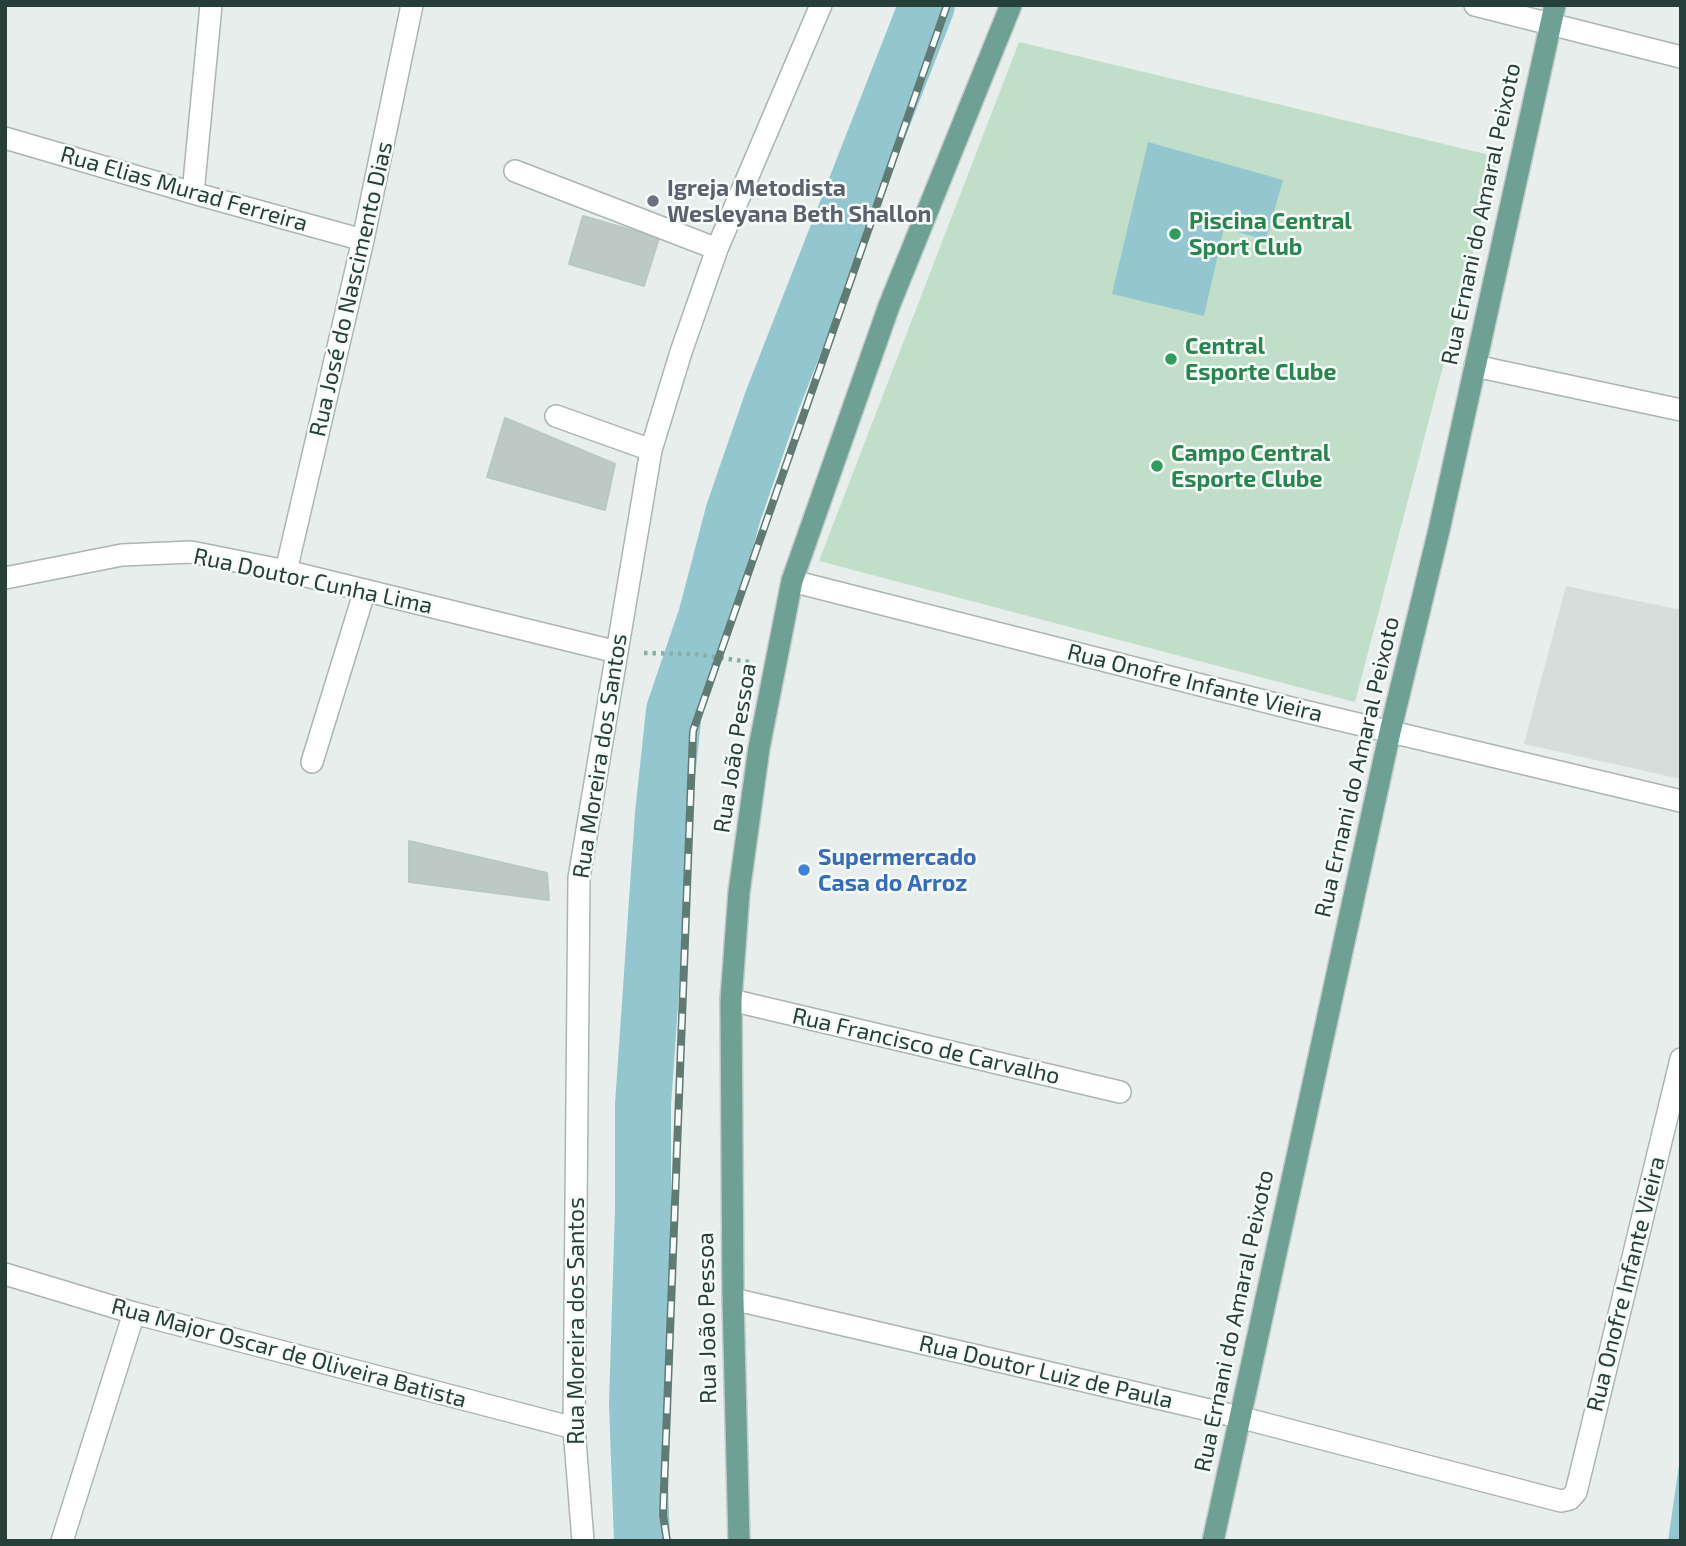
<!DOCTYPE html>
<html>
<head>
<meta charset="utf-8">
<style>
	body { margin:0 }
	#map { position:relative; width:1686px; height:1546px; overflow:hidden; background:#e7eeeb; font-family:"Exo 2",sans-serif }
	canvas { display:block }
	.frame { position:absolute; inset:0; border:7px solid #264039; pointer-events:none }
</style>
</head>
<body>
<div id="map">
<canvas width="1686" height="1546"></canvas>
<div class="frame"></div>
</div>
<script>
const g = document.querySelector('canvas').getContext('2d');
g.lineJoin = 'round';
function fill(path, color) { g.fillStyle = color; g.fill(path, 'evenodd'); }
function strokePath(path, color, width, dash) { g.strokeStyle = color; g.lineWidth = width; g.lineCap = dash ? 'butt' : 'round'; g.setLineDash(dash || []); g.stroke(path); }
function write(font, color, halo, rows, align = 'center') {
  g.font = font + ' "Exo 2",sans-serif'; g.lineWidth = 5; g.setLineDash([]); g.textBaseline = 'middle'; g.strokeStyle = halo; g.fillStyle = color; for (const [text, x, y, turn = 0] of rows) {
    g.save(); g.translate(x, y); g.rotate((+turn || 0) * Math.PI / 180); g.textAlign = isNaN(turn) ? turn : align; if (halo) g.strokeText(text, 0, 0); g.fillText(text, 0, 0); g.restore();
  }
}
const built = new Path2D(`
	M1566,586L1681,610V779L1524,744Z`);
const green = new Path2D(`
	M1019,42L1498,157L1355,702L819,561Z`);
const water = new Path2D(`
	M1148,142L1283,180L1266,240L1224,228L1204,316L1112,294Z
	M1681,1451V1541H1668Z`);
const river = new Path2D(`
	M642,1541L637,1404L643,1209V1105L663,814L674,711L706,617L733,514L772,401L927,5`);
const building = new Path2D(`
	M583,216L659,238L644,286L569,264Z
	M505,418L615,464L605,510L487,477Z
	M409,841L547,873L549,900L409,882Z`);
const path = new Path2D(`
	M644,653L694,654L750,662`);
const minor = new Path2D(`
	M1475,5L1681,57
	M5,138L193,193L363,240
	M515,171L717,249
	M193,193L211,5
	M1475,366L1681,410
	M556,416L651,450
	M286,571L363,240L412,5
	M5,578L122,555L191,552L286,571L617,652
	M792,581L1295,709L1681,801
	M312,762L365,590
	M731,1000L1120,1092
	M5,1274L134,1313L574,1428
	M733,1299L1239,1417L1561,1501L1570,1499L1576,1492L1681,1059
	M62,1541L134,1313
	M583,1541L574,1428L579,878L651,450L681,352L717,249L821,5`);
const major = new Path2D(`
	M739,1541L733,1299L731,1000L739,892L759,748L792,581L889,306L1011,5
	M1213,1541L1390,732L1439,530L1555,5`);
const rail = new Path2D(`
	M667,1541L663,1515L693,731L947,5`);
const markers = [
	[653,201,7,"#6b7280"],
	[1175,234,7,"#2e9e5b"],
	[1171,359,7,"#2e9e5b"],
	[1157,466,7,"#2e9e5b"],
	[804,870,7,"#3f7fe0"]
];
const worshipNames = [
	["Igreja Metodista",667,188],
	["Wesleyana Beth Shallon",667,214]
];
const streetNames = [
	["Rua Elias Murad Ferreira",184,189,16],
	["Rua Ernani do Amaral Peixoto",1481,214,-78],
	["Rua José do Nascimento Dias",351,289,-77],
	["Rua Doutor Cunha Lima",313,581,12],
	["Rua Onofre Infante Vieira",1195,683,14],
	["Rua João Pessoa",735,748,-81],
	["Rua Moreira dos Santos",600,756,-81],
	["Rua Ernani do Amaral Peixoto",1357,767,-77],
	["Rua Francisco de Carvalho",926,1046,13],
	["Rua Onofre Infante Vieira",1626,1284,-76],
	["Rua João Pessoa",707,1318,-91],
	["Rua Moreira dos Santos",576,1321,-90],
	["Rua Ernani do Amaral Peixoto",1234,1321,-78],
	["Rua Major Oscar de Oliveira Batista",289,1353,15],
	["Rua Doutor Luiz de Paula",1046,1372,13]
];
const leisureNames = [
	["Piscina Central",1189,221],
	["Sport Club",1189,247],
	["Central",1185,346],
	["Esporte Clube",1185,372],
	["Campo Central",1171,453],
	["Esporte Clube",1171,479]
];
const shopNames = [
	["Supermercado",818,857],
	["Casa do Arroz",818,883]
];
fill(built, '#d5deda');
fill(green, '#c1dec9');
fill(water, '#93c6cf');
strokePath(river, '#93c6cf', 56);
fill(building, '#bcc9c4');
strokePath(building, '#b9c8c2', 2);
strokePath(minor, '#a9b6b2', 24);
strokePath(major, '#c2cac8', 24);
strokePath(path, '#89b0a4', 4.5, [3.5, 5]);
strokePath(minor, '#fff', 21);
strokePath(major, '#6ea194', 21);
strokePath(rail, '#617b74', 8);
strokePath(rail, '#f7fbf9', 5, [16]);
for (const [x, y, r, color] of markers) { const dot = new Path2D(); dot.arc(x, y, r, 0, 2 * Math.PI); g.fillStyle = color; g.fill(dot); strokePath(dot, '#f7fbf9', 2.5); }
write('bold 23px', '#5b616d', '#f7fbf9', worshipNames, 'left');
write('23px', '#264039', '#f7fbf9', streetNames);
write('bold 23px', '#27864d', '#f7fbf9', leisureNames, 'left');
write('bold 23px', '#366cbe', '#f7fbf9', shopNames, 'left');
</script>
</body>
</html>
